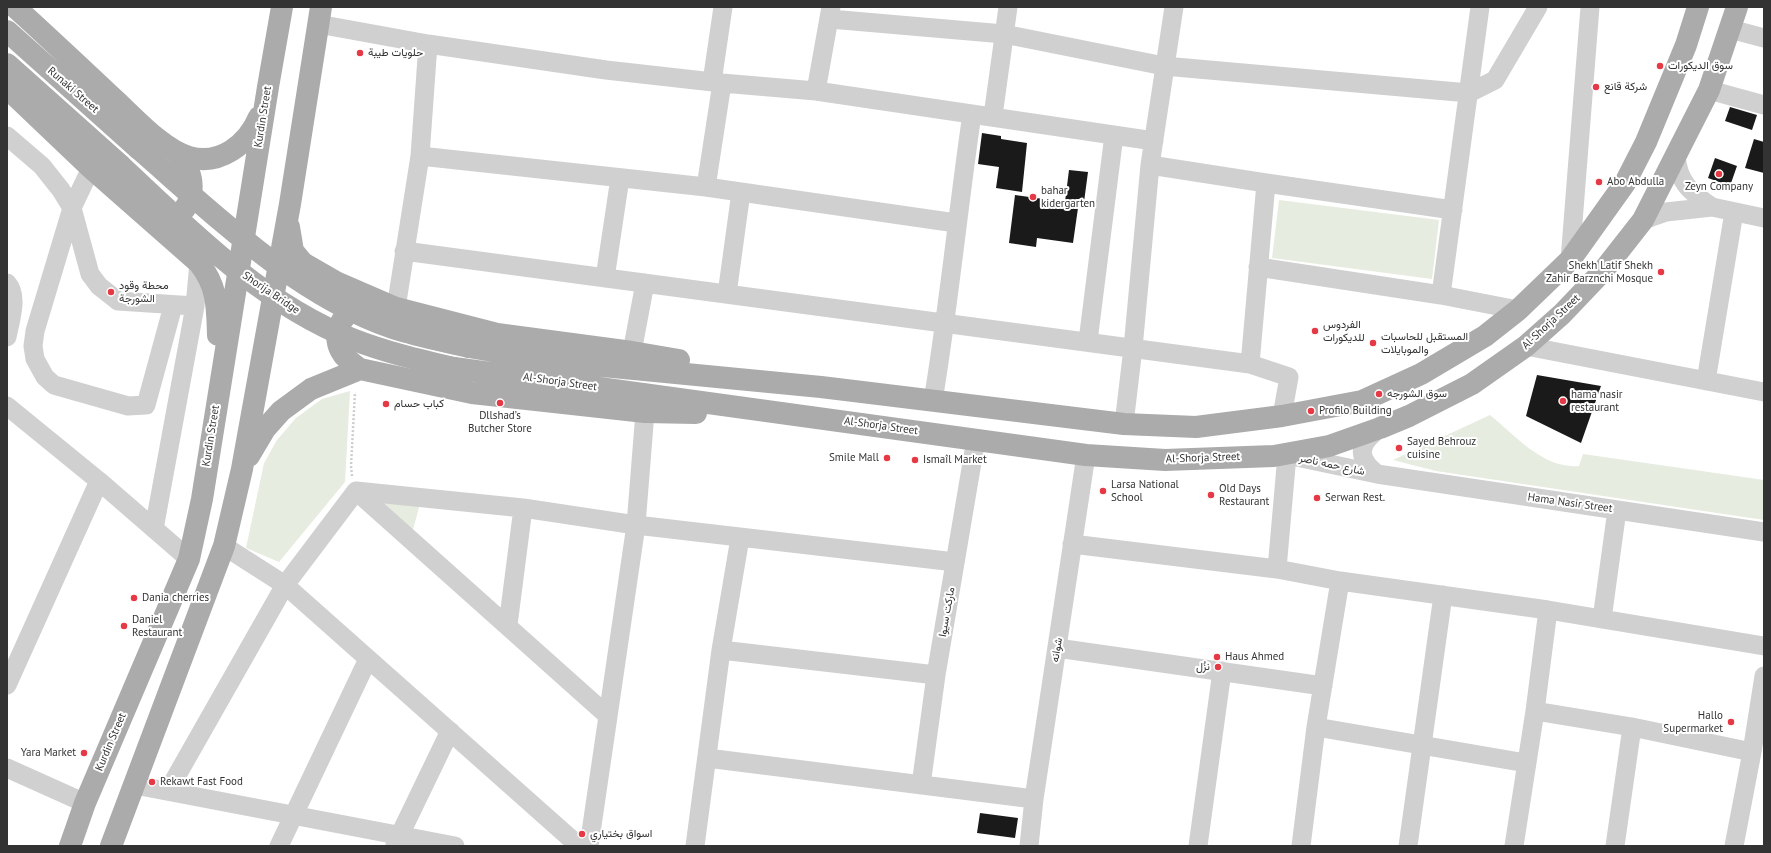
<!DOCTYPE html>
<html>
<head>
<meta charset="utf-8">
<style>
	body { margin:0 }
	#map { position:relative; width:1771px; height:853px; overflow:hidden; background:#fff; font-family:"PT Sans",sans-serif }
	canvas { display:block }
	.frame { position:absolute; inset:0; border:8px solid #333; pointer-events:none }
</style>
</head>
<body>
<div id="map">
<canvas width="1771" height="853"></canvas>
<div class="frame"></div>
</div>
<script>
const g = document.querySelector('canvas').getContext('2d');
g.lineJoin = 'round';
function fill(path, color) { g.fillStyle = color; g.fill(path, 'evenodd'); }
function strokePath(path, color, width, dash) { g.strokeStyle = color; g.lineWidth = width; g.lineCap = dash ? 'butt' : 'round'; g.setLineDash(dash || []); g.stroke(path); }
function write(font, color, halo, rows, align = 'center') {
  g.font = font + ' "PT Sans",Vazirmatn,sans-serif'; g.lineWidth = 4; g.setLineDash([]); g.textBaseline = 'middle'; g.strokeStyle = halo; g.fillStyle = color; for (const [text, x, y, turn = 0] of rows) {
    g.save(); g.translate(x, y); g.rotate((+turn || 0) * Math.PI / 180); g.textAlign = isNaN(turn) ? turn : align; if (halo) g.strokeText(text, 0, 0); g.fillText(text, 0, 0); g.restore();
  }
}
const green = new Path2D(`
	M1279,200L1439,220L1432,279L1272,258Z
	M350,391L345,482L279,562L246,548L264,463L277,440L296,418L322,399Z
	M1490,415C1516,436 1543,469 1579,466L1583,454L1764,480V520L1436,471L1393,460Z
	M376,499L420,504L412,533Z`);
const building = new Path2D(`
	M1730,107L1757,115L1752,130L1725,121Z
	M982,133L1001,136V139L1027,143L1022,192L996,188L999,167L978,164Z
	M1754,139L1764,142V173L1745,168Z
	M1715,158L1737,166L1730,186L1708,178Z
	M1069,170L1088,172L1084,202L1079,201L1073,243L1037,238L1036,247L1009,243L1015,195L1065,202Z
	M1537,375L1601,386L1581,443L1526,416Z
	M980,813L1018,818L1015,838L977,833Z`);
const path = new Path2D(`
	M352,476L351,466L355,392`);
const minor = new Path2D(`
	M830,19L1004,34L1164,66L1469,93L1495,80L1538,7
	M318,24L428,44L606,70L722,83L816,91L1154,141
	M1730,29L1764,38
	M712,82L723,7
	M1709,90L1764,105
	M816,91L831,7
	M993,116L1008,7
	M7,136L42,166L61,190L72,208L90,274L99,286L118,301L195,306
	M1676,155C1678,182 1690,192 1712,207
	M420,156L706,187L956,223
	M1150,165L1266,183L1453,210
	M91,168L72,208L35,331L33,346L35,359L45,377L54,385L128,406L146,405L173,306
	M706,187L722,83
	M1643,220L1666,212L1712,207L1764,218
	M404,251L1250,364L1289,377L1282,416
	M1570,260L1590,7
	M1258,267L1441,295L1518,310
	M605,278L620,178
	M7,283C19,296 10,321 7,337
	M727,294L741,192
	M1441,295L1480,7
	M396,308L420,156L428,44
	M1088,341L1114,135
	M1526,346L1764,392
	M632,352L645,283
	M1250,364L1266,183
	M1706,381L1734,212
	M933,401C949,305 958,209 972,114
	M7,406L99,481L189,559
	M1124,424L1133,348L1150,165L1174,7
	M1377,474C1356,457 1358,444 1380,428
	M356,491L523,508L636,525L955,562
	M356,491L608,716
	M154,529L195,306L199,263
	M1072,544L1277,569L1340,581L1548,610L1764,646
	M224,546L285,585L579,846
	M1277,569L1287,455L1377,474L1764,532
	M1602,619L1617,510
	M508,625L523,508
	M1057,648L1323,686
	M721,650L936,675
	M7,685L99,481
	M1535,711L1632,727L1752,752
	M1316,727L1526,763
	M707,758L1034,799
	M7,768L85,803
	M135,785L455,846
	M921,785L936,675L976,439
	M168,791L285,585L356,491
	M395,845L450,731
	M279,846L368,659
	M589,846L636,525L645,412
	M695,846L721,650L740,538
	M1029,846L1034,799L1086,455
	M1198,846L1222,671
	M1301,846L1316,727L1340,581
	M1408,846L1443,595
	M1514,846L1535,711L1548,610
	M1615,846L1632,727
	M1734,846L1752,752L1764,676`);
const major = new Path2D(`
	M15,7C48,37 81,68 113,98C134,117 162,149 189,157C220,166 248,144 259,117
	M7,31L139,149
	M7,64L120,165
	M7,88L91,168L199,263C218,287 217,307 218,335
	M159,226C197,215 202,174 173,150
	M289,227L293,251L303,263L336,282L396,308L497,334L632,352L679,360
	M469,347L551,361L821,387L1124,424L1196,427L1282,416L1362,401L1421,374L1485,336L1518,310L1570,260L1625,183L1646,142L1686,45L1698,7
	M454,368L1086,455L1165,460L1274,456L1329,446L1380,428L1409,416L1472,384L1526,346L1562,314L1603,271L1643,220L1709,90L1737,7
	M360,369C353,364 345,359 341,351C330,331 345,307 367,305
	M249,456L265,429L281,411L311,389L360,369L472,393L645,412L696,413
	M70,846L85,803L189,559L202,499L268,87L282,7
	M111,846L224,546L242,469L290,204L321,7`);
const majorBridge = new Path2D(`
	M139,149C215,215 296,295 393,328C418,336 444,341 469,347
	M120,165C190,230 261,303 352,339C385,352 419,360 454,368`);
const markers = [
	[360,53,4,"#e63946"],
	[1660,66,4,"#e63946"],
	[1596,87,4,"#e63946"],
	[1719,174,4,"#e63946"],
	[1599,182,4,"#e63946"],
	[1033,197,4,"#e63946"],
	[1661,272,4,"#e63946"],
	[111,292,4,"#e63946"],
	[1315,331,4,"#e63946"],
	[1373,343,4,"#e63946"],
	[1379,394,4,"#e63946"],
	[1563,401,4,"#e63946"],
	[500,403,4,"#e63946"],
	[386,404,4,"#e63946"],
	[1311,411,4,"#e63946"],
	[1399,448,4,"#e63946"],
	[887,458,4,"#e63946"],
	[915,460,4,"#e63946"],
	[1103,491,4,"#e63946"],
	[1211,495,4,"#e63946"],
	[1317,498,4,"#e63946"],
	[134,598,4,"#e63946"],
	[124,626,4,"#e63946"],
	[1217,657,4,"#e63946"],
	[1218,667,4,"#e63946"],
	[1731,722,4,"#e63946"],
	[84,753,4,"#e63946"],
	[152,782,4,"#e63946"],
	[582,834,4,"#e63946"]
];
const poiNames = [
	["حلويات طيبة",368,53],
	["سوق الديكورات",1668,66],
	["شركة قانع",1604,87],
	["Abo Abdulla",1607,182],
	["Zeyn Company",1719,187,"center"],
	["bahar",1041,191],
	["kidergarten",1041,204],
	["Shekh Latif Shekh",1653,266,"right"],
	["Zahir Barznchi Mosque",1653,279,"right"],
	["محطة وقود",119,286],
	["الشورجة",119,299],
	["الفردوس",1323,325],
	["للديكورات",1323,338],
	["المستقبل للحاسبات",1381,337],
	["والموبايلات",1381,350],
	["سوق الشورجه",1387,394],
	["hama nasir",1571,395],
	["restaurant",1571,408],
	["كباب حسام",394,404],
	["Profilo Building",1319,411],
	["Dllshad’s",500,416,"center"],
	["Butcher Store",500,429,"center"],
	["Sayed Behrouz",1407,442],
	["cuisine",1407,455],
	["Smile Mall",879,458,"right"],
	["Ismaîl Market",923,460],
	["Larsa National",1111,485],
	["School",1111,498],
	["Old Days",1219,489],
	["Restaurant",1219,502],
	["Serwan Rest.",1325,498],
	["Dania cherries",142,598],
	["Daniel",132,620],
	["Restaurant",132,633],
	["Haus Ahmed",1225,657],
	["نزُل",1210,667,"right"],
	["Hallo",1723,716,"right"],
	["Supermarket",1723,729,"right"],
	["Yara Market",76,753,"right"],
	["Rekawt Fast Food",160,782],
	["اسواق بختياري",590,834]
];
const streetNames = [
	["Runaki Street",73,90,41],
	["Kurdin Street",263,117,-81],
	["Shorija Bridge",271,293,34],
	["Al-Shorja Street",1551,322,-43],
	["Al-Shorja Street",560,382,8],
	["Al-Shorja Street",881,426,8],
	["Kurdin Street",211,436,-81],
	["Al-Shorja Street",1203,458,-2],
	["شارع حمه ناصر",1332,465,12],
	["Hama Nasir Street",1570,503,8],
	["مارکت سیوا",947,612,-80],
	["شوانە",1057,650,-81],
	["Kurdin Street",111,742,-67]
];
fill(green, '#e6ecdf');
fill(building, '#1a1a1a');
strokePath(path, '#cdcdcd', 2.5, [2, 2]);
strokePath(minor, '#d0d0d0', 19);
strokePath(major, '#ababab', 22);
strokePath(majorBridge, '#ababab', 22);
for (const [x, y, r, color] of markers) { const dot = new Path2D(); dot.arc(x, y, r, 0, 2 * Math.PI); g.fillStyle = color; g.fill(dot); strokePath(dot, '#fff', 1.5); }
write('11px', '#333', '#fff', poiNames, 'left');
write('11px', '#333', '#fff', streetNames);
</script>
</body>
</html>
